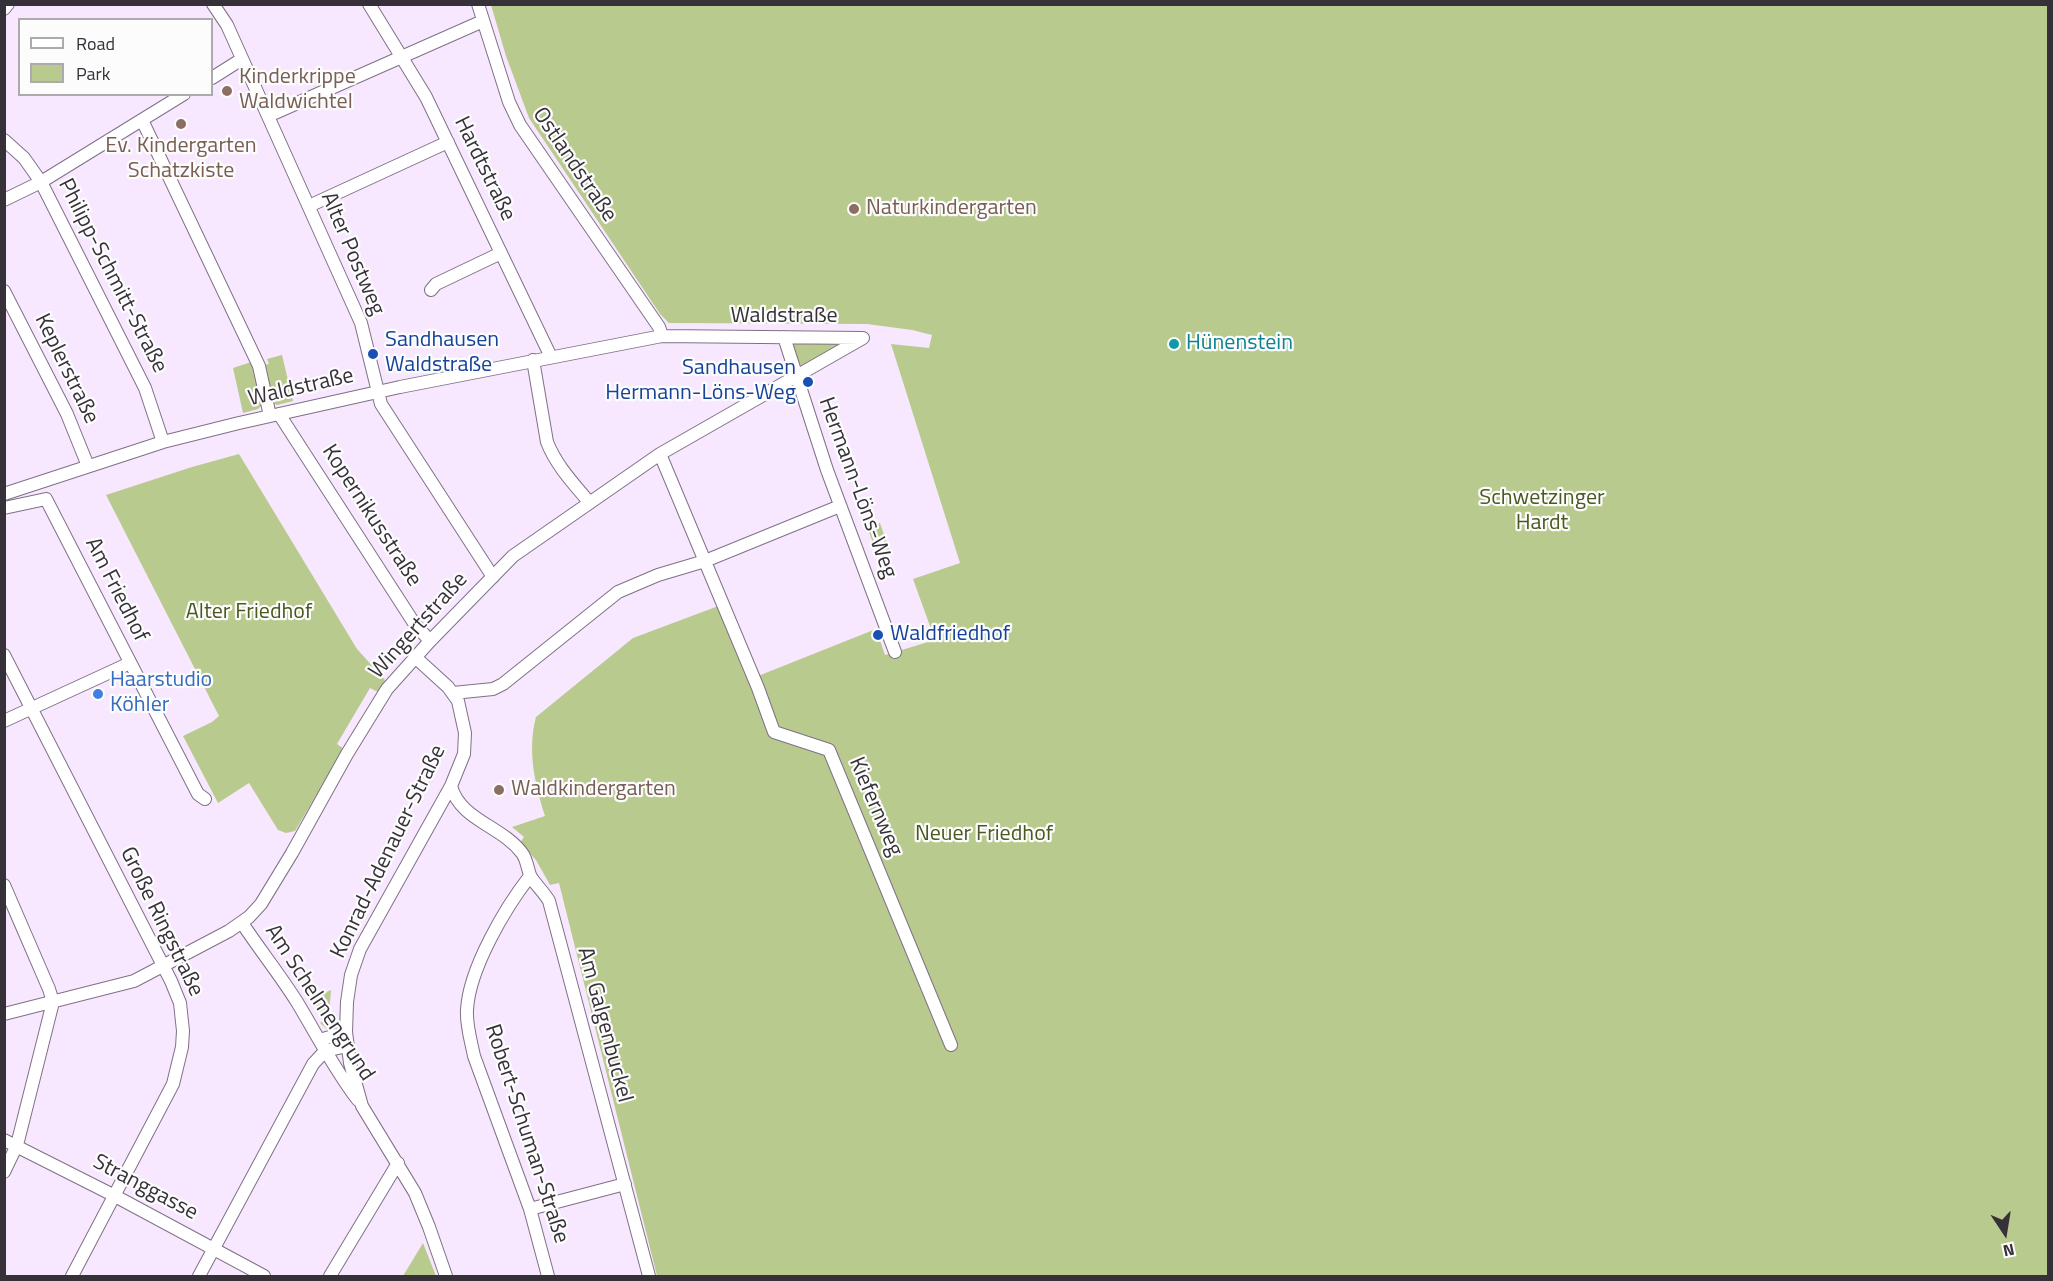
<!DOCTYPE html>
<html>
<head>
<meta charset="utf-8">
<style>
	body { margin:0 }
	#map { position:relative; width:2053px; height:1281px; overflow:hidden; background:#f8e8ff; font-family:"Titillium Web",sans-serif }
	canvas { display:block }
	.frame { position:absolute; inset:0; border:6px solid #363039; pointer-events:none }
	.legend { position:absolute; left:18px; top:18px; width:195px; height:78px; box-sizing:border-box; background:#fcfcfc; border:2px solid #adaaae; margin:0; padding:8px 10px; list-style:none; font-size:18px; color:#363039 }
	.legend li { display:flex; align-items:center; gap:12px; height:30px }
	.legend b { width:30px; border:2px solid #adaaae }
	.north { position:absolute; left:1975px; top:1203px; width:60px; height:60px; -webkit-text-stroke:4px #fcfcfc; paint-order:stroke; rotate:168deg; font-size:16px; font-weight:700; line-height:24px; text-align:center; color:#363039 }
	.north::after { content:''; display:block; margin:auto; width:21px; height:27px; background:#363039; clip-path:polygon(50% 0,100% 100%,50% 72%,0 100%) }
</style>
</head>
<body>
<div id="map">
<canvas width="2053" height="1281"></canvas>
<div class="frame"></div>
<ul class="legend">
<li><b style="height:8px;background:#fff"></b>Road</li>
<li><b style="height:16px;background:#b9ca8e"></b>Park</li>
</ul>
<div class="north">N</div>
</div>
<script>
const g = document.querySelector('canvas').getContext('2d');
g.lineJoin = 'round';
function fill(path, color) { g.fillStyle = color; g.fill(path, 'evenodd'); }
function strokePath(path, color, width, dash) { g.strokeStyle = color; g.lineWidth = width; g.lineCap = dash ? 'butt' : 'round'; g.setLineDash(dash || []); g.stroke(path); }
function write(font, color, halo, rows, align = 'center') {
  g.font = font + ' "Titillium Web",sans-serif'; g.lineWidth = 4.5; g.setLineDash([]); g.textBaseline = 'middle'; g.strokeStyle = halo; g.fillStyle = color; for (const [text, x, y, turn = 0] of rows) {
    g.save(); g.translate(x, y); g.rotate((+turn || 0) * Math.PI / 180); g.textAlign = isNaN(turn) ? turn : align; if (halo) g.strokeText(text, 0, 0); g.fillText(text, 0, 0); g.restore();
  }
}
const green = new Path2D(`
	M491,5H2048V1276H657L559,883L550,885L536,860L520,843L524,837L512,827L545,816C535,784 527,751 536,717L633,638L721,605L753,678L876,629L885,655L935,640L913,579L960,563L891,344L929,348L932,335L912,330L867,324L669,323L660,314L529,118L506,56Z
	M849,342L802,366C797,362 793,350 794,343Z
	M282,355L293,401L277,405L272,403L264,365L269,364L267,359Z
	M251,362L262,405L258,409L243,413L233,368Z
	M239,454L357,649L385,680L378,692L370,688L337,744L344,749L295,831L286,833L278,830L249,783L218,803L183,736L212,722L219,716L106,495L192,467Z
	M880,523L890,552L878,556L867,527Z
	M331,990L329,1014L337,1015L335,1026L327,1029L320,1023L325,1020L314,1001L317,999L316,997Z
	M423,1243L436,1276H403Z`);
const minor = new Path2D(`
	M213,4L227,25L361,323L381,404L493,577
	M369,4L426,97L551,357
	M478,4L509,102L520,125L659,327L662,336
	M4,9L8,4
	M212,78L242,59
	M268,116L483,21
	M142,120L259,366L270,416
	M4,140L24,158L41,182L145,388L163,442
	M4,200L41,182L184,94
	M309,206L448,142
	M431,290L436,284L501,253
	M4,291L67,414L88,466
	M784,337L827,470L895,652
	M533,360L547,442C556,465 573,483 589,502
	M279,414L414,623L430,641
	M660,454L758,688L774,732L829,750L951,1045
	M4,494L163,442L239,423L400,387L662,336L862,338
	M4,508L46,499L198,794L205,799
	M4,655L171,981L180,1003L183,1031L182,1047L173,1084L72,1276
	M415,657L448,687L458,701L465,733L464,754L451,786L360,949L351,975L347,1002L346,1032L350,1063L362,1106L415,1193L429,1227L446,1276
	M453,693L493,689L503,684L618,592L658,575L705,561L840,506
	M4,721L130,663
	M451,786C460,820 502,826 522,853C527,860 527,867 530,875C532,881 545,893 549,901L649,1276
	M530,876C505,908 469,969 467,1010C466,1025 471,1041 474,1056L530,1209L548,1276
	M4,885L49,989L53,1002L17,1145L4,1172
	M242,923C260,950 280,975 297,1002C317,1035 334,1069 358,1100
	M4,1014L134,981L229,931L249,917L261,904L292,853L347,754L387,689L430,641L513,556L660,454L863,338
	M320,1040L346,1032
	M4,1140L115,1196L264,1276
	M530,1209L625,1184
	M199,1276L313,1064L325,1051L347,1046
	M330,1276L398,1163`);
const markers = [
	[227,91,6,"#8d6e63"],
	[181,124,6,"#8d6e63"],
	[854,209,6,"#8d6e63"],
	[1174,344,6,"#0f9aa8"],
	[373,354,6,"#1a4fb4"],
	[808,382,6,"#1a4fb4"],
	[878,635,6,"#1a4fb4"],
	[98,694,6,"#3f7fe0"],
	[499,790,6,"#8d6e63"]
];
const educationNames = [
	["Kinderkrippe",239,78],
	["Waldwichtel",239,103],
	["Ev. Kindergarten",181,147,"center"],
	["Schatzkiste",181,172,"center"],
	["Naturkindergarten",866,209],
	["Waldkindergarten",511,790]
];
const streetNames = [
	["Ostlandstraße",574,165,56],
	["Hardtstraße",484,169,64],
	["Alter Postweg",352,254,67],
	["Philipp-Schmitt-Straße",112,276,63],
	["Waldstraße",784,317],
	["Keplerstraße",66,369,64],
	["Waldstraße",301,388,-13],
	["Hermann-Löns-Weg",857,488,70],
	["Kopernikusstraße",371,516,57],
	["Am Friedhof",116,590,63],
	["Wingertstraße",419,626,-48],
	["Kiefernweg",875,807,67],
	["Konrad-Adenauer-Straße",389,852,-64],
	["Große Ringstraße",161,922,64],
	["Am Schelmengrund",319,1003,57],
	["Am Galgenbuckel",604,1025,75],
	["Robert-Schuman-Straße",526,1134,72],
	["Stranggasse",145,1188,28]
];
const transitNames = [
	["Sandhausen",385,341],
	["Waldstraße",385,366],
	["Sandhausen",796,369,"right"],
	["Hermann-Löns-Weg",796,394,"right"],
	["Waldfriedhof",890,635]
];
const cultureNames = [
	["Hünenstein",1186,344]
];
const parkNames = [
	["Schwetzinger",1542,499],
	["Hardt",1542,524],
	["Alter Friedhof",249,613],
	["Neuer Friedhof",984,835]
];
const shopNames = [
	["Haarstudio",110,681],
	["Köhler",110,706]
];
fill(green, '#b9ca8e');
strokePath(minor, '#7f7185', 14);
strokePath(minor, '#fff', 12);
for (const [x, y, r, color] of markers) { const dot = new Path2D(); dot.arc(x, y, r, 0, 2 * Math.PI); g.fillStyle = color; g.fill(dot); strokePath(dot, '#fcfcfc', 2); }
write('22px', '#785e54', '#fcfcfc', educationNames, 'left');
write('22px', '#363039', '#fcfcfc', streetNames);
write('22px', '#164399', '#fcfcfc', transitNames, 'left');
write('22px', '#0d838f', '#fcfcfc', cultureNames, 'left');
write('22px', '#4b5920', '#fcfcfc', parkNames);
write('22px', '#366cbe', '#fcfcfc', shopNames, 'left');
</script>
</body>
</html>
